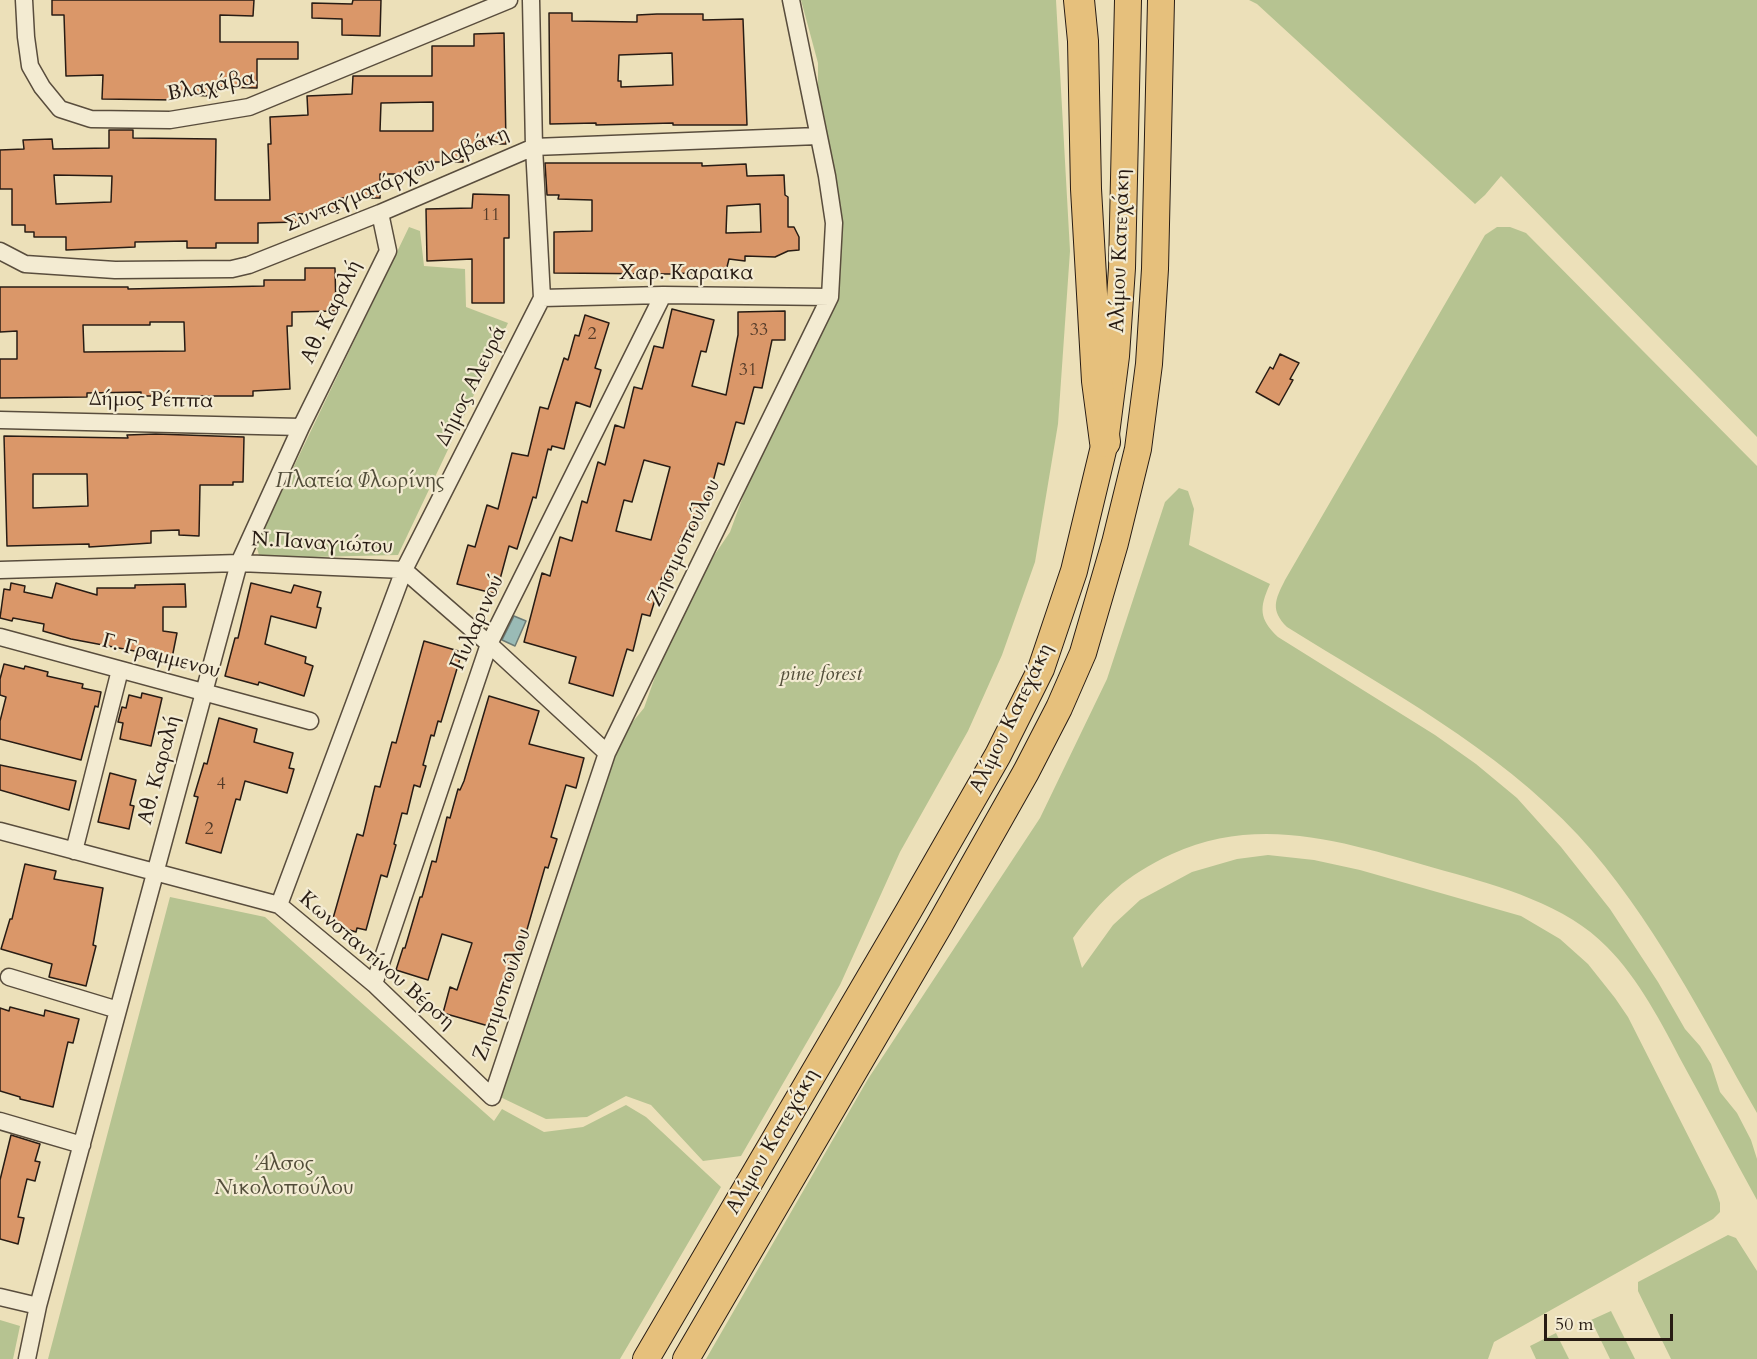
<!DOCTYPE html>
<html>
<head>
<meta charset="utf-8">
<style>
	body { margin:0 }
	#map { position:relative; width:1757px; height:1359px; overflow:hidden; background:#ece0b9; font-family:Cardo,serif }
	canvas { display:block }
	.scale { position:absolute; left:1544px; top:1314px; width:129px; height:27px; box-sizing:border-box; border:3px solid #281c14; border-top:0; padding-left:8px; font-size:18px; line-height:21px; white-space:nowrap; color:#281c14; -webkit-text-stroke:4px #f3ebd2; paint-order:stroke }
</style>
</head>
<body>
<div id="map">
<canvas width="1757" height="1359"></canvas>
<div class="scale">50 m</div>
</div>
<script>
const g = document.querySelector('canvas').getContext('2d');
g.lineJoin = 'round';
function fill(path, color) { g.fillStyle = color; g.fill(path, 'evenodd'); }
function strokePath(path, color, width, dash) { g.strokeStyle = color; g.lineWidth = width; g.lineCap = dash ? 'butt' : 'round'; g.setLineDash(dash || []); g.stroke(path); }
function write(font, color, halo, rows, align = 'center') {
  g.font = font + ' Cardo,serif'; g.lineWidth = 4.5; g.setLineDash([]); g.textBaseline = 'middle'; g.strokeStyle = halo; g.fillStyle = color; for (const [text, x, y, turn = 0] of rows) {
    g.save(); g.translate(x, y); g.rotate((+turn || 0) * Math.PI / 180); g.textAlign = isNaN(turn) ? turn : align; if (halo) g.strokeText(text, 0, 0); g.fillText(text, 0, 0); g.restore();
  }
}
const green = new Path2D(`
	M801,0H1056L1070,251L1058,424L1035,562L1002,655L968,731L900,852L840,985L741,1156L703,1161L651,1105L626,1096L587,1117L546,1119L494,1094L608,752L644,708L680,606L730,532L772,417L817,325L834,224L818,138V63Z
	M1249,0H1757V437L1501,176L1485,195L1475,204L1257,4Z
	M409,227L420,231L424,266L465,269L466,307L508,323L398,555L270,558L259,555L256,545Z
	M1497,227H1510L1526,233L1757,466V1113C1703,1018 1653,917 1578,835C1496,747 1388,690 1287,627C1270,610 1275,600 1285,580L1485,235Z
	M1179,488L1188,491L1194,509L1189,545L1270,584C1259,608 1259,619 1278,637L1435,735L1476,764L1517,798L1561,847L1610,909L1658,982L1685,1029L1700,1046L1711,1064L1720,1092L1737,1113L1751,1140L1757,1159V1200C1732,1155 1708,1109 1683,1064C1662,1024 1639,979 1607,947C1567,905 1499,886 1445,871C1353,845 1264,812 1172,854C1125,876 1103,897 1073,938L1082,968L1113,925L1140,900L1192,872L1237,859L1268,855L1314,860L1360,870L1521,916L1560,939L1588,964L1615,998L1628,1017L1716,1191L1720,1203V1212L1713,1219L1494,1342L1488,1359H706L868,1079L1040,818L1107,679L1165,502Z
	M170,897L265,917L494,1121L502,1109L544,1132L583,1127L626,1105L646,1117L721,1187L620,1359H48Z
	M1728,1235L1736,1238L1757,1271V1359H1671L1638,1291V1282Z
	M1611,1311L1635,1359H1610L1591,1320Z
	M0,1320L20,1326L13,1359H0Z
	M1556,1333L1569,1359H1536L1530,1346Z`);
const water = new Path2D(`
	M514,616L526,621L515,646L502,640Z`);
const building = new Path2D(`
	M52,0H254L253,16L220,15V42H298V59H257V88L216,87V96L175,95V100L102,99L103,75L66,76L64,15H52Z
	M353,0H381L380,36L342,35V19L312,18V3L352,4Z
	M549,13H572V21L637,22V15L657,14H703V20L743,19L747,125H673V123L596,125V123L550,124ZM672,53L673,85L621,87V81H618L619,55Z
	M504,33L506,144H489L488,146H463V162H419V174H380V198H338V213L298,214V222L258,223V243H216V248H187V241L135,242V247L66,250V237H34V232H25V225H12V189H0V150L24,149L23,140L52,139L53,149L109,148V130H133V138L216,139L215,200H270L268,144H271L270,117L308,115L307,96L352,94L353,76H432V46H474V34ZM433,102V131H380L381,103ZM54,175L112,176L111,202L56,204Z
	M545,163H702V166L746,164L747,176L784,175L785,195L788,197V227H794L799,237V250L788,251L775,257L745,256V261L729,259L726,271L671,274L554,273V232L592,231V200L558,199L559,195H547ZM760,204L761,232L726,233L727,206Z
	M473,194L509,195V238H504V303H472V259L427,261L426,209L472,208Z
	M305,268H335L336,311L292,312V326H287L290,389L253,391V396H141V392L87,393V397L0,398V359H17V331L0,332V287H128V289L264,286V280H305ZM150,322H184L185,351L84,352L83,325H150Z
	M672,309L714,320L706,352L701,351L692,386L726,395L738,335V312L785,311V340H772L762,388L754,387L744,424L736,422L724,465L718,463L707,504L702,503L693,531L689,530L687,539L681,537L670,579L662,577L650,616L642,614L633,651L627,649L613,696L569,683L576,657L524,642L542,573L550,576L560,537L572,541L582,501L587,503L598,462L605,465L615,425L624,428L634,387L642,389L654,346L663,348ZM644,460L670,467L651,540L616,531L624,500L632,502Z
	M585,315L609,323L595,368L601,370L590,407L576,402L564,449L552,446L551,450L548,449L536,498L533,497L517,549L509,546L496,594L457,584L468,545L475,547L487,505L498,509L512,453L528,456L540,407L548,409L564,358L568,360L575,335L579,336Z
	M1280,354L1299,363L1290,379L1293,380L1279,405L1256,392L1270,367L1273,369Z
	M156,434L244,437L243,482H233V485H200L199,536L179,535V530L151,531V543L89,547V544L7,546L4,436L128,438L127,435ZM33,474H87L88,506L33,508Z
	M11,583L25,586L24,592L52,598L56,583L97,595V588H135V585L185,584L186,607H163V631L177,633L171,663L155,659L156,655L71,639L43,631L44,624L13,618L12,621L0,618L4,589L10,590Z
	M251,583L291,593L294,585L321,592L317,607L321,608L316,628L271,616L265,644L306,657L305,663L313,666L304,696L259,682L258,685L225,676L235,638H238Z
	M424,641L462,652L441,722L438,721L434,736L431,735L423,765L426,766L420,787L414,785L407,814L402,813L394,844L396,845L387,877L381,875L366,930L357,928L356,932L340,927L341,924L332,922L357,834L363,836L375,786L380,787L392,742L396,743Z
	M4,664L24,669L25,666L48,672L47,676L83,684L82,688L101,692L98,707L95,706L81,760L0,739V721L6,697L0,695V679Z
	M142,693L162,698L151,746L120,739L123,723L118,722L122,707L126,708L129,695L141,698Z
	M489,696L539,711L529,744L584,758L576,788L566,785L551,837L557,839L548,868L545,867L522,947L520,946L508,986L504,985L492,1027L443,1013L450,987L457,990L472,943L442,934L428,980L396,970L403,948H405L420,897H422L432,861L436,862L447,817L450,818L458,789L460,790L464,781Z
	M219,718L257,729L254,742L293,753L289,768L294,769L287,793L245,781L240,800L236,799L221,853L186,843L198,797L194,796L204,763L207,764Z
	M0,765L76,781L69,810L0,790Z
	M110,773L136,780L130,805L134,806L129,829L98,822Z
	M25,864L56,871L54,879L103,888L93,945L96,946L86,986L49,977L52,964L1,949L10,919H12Z
	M10,1007L44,1016L45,1010L79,1019L73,1043L68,1042L53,1107L20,1099V1097L0,1091V1008L9,1011Z
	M11,1135L40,1144L35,1161L40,1162L35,1181L27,1179L18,1217L24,1218L18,1244L0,1239V1180Z`);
const street = new Path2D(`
	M24,0L26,37L30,66L42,87L60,109L91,119L170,120L249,107L509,0
	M0,251L25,264L115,270L232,269L249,265L380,213L534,147L818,136
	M542,298L663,295L830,297
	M0,420L301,427
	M0,570L239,563L404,570L489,644L607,753
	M0,637L310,721
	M0,831L279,905L374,984L492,1097L607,753L830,297L834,223L827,176L791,0
	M74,851L120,670
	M279,905L404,570L542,298L534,147L531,0
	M9,977L118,1010
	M374,984L489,644L663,295
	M0,1121L82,1145
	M0,1297L38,1306
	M27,1359L38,1306L239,563L301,427L388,251L380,213`);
const primary = new Path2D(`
	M646,1359L908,912L998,755L1041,669L1074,571L1105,442L1116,356L1122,268L1128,0
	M686,1359L939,926L1026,772L1059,708L1083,653L1115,543L1138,449L1149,364L1155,269L1161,0`);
const highway = new Path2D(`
	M1079,0L1083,41L1086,189L1097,381L1105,442`);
const numberNames = [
	["11",491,216],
	["33",759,331],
	["2",592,335],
	["31",748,371],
	["4",221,785],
	["2",209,830]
];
const streetNames = [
	["Βλαχάβα",211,87,-11],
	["Συνταγματάρχου Δαβάκη",397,180,-23],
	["Αλίμου Κατεχάκη",1121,251,-88],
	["Χαρ. Καραικα",686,274],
	["Αθ. Καραλή",332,312,-64],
	["Δήμος Αλευρά",472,386,-63],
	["Δήμος Ρέππα",151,401,1],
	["Ζησιμοπούλου",685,543,-64],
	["Ν.Παναγιώτου",322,544,3],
	["Πυλαρινού",478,623,-66],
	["Γ. Γραμμενου",161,657,15],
	["Αλίμου Κατεχάκη",1012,719,-64],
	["Αθ. Καραλή",160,770,-75],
	["Κωνσταντίνου Βέρση",376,961,41],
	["Ζησιμοπούλου",503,995,-71],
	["Αλίμου Κατεχάκη",773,1142,-60]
];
const parkNames = [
	["Πλατεία Φλωρίνης",360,482],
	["pine forest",821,675],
	["Άλσος",284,1165],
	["Νικολοπούλου",284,1189]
];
fill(green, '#b6c391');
fill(water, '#9abbb6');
strokePath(water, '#6c7b75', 1.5);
fill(building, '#da9769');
strokePath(building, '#281c14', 1.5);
strokePath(street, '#594d3d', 19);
strokePath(primary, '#281c14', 28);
strokePath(highway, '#281c14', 32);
strokePath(street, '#f3ebd2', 16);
strokePath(primary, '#e6c07c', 26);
strokePath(highway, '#e6c07c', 30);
write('18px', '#543b29', null, numberNames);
write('21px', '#281c14', '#f3ebd2', streetNames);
write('italic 21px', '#534e3a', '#f3ebd2', parkNames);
</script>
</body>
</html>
